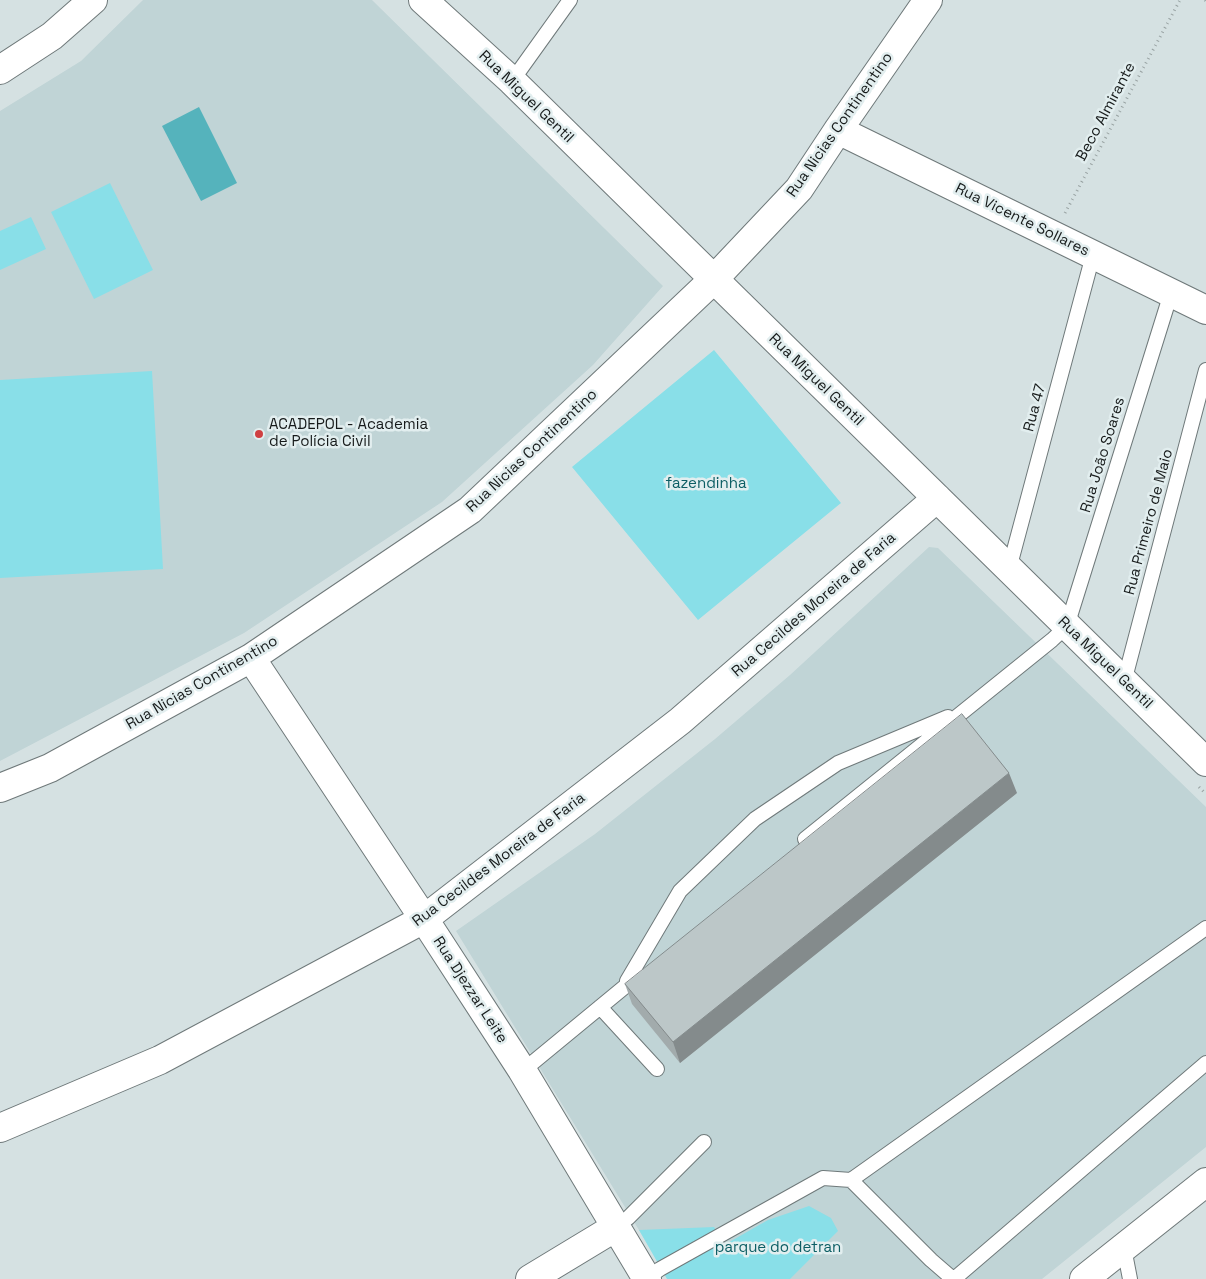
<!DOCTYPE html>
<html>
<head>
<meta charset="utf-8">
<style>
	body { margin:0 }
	canvas { display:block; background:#d5e1e2 }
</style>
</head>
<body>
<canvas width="1206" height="1279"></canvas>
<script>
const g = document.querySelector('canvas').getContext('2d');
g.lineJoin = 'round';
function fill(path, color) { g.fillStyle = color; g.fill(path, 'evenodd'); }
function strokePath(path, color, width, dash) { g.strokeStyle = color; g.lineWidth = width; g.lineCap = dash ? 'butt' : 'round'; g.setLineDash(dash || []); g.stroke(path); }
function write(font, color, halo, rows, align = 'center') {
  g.font = font + ' "Space Grotesk",sans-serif'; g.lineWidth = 5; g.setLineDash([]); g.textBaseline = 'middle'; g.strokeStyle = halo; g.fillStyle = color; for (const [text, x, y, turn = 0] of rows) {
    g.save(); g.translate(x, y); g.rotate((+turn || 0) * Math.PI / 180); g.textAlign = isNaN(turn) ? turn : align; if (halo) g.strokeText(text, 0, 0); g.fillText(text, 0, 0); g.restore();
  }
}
const built = new Path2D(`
	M143,0H372L663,286L593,365L442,502L244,633L0,761V111L81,61Z
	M929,547L938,548L1206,807V1147L1042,1279H669L456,931L595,834L715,739L790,675Z`);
const green = new Path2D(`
	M110,183L153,270L94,299L51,212Z
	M31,217L46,249L0,270V231Z
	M714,350L841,503L698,620L572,467Z
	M152,371L163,569L0,578V380Z
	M809,1206L831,1218L838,1231L790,1279H667L639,1230L714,1227L724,1245L768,1220Z`);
const water = new Path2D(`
	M199,107L237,183L201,201L162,126Z`);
const path = new Path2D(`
	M1205,0L1206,1
	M1065,213L1180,0
	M1199,787L1206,794`);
const lane = new Path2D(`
	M512,81L570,0
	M1009,569L1093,255
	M1124,682L1206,370
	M805,839L1052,640L1067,626L1171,293
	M627,981L680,891L755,819L838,763L948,717
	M600,1007L657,1069
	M522,1070L531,1064L639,975
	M851,1180L931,1260L953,1279
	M616,1227L628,1218L704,1142
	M1124,1248L1130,1279
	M647,1278L660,1269L823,1178L851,1180L1206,928
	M954,1279L1206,1063`);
const street = new Path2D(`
	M423,0L512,81L1206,762
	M0,70L52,36L93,0
	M838,130L1206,310
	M251,658L424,919L522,1070L647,1279
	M0,788L50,768L251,658L470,510L714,279L799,189L838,130L928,0
	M0,1128L160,1060L424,919L680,721L937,498
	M530,1279L616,1227
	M1084,1279L1206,1182`);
const wall = new Path2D(`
	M1017,793L680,1063L632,1004L625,984Z`);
const shadedWall = new Path2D(`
	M1009,773L1017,793L680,1063L673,1042Z`);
const building = new Path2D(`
	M962,714L1009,773L673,1042L625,984Z`);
const markers = [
	[259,434,5,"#cf4042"]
];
const streetNames = [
	["Rua Miguel Gentil",526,97,44],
	["Beco Almirante",1106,112,-62],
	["Rua Nicias Continentino",840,125,-55],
	["Rua Vicente Sollares",1022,220,26],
	["Rua Miguel Gentil",816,380,44],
	["Rua 47",1035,408,-75],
	["Rua Nicias Continentino",532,451,-43],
	["Rua João Soares",1103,455,-73],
	["Rua Primeiro de Maio",1149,522,-75],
	["Rua Cecildes Moreira de Faria",814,605,-41],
	["Rua Miguel Gentil",1105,663,44],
	["Rua Nicias Continentino",202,683,-30],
	["Rua Cecildes Moreira de Faria",499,860,-37],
	["Rua Djezzar Leite",470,990,57]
];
const poiNames = [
	["ACADEPOL - Academia",269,425],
	["de Polícia Civil",269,442]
];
const parkNames = [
	["fazendinha",706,484],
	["parque do detran",778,1248]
];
fill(built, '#c0d4d6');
fill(green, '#89dfe8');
fill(water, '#55b3bc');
strokePath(lane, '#6f797a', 16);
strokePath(street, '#6f797a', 30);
strokePath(path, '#98a2a2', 3, [1, 4]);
strokePath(lane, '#fff', 14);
strokePath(street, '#fff', 28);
fill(wall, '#a2abac');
fill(shadedWall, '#848b8c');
fill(building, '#bcc7c8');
strokePath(building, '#848b8c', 1);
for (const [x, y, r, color] of markers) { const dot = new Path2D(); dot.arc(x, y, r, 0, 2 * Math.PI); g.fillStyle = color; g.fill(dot); strokePath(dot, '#e2eeef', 2); }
write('15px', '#171b1b', '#e2eeef', streetNames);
write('15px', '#171b1b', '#e2eeef', poiNames, 'left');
write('15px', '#0c5e64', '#e2eeef', parkNames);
</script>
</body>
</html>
